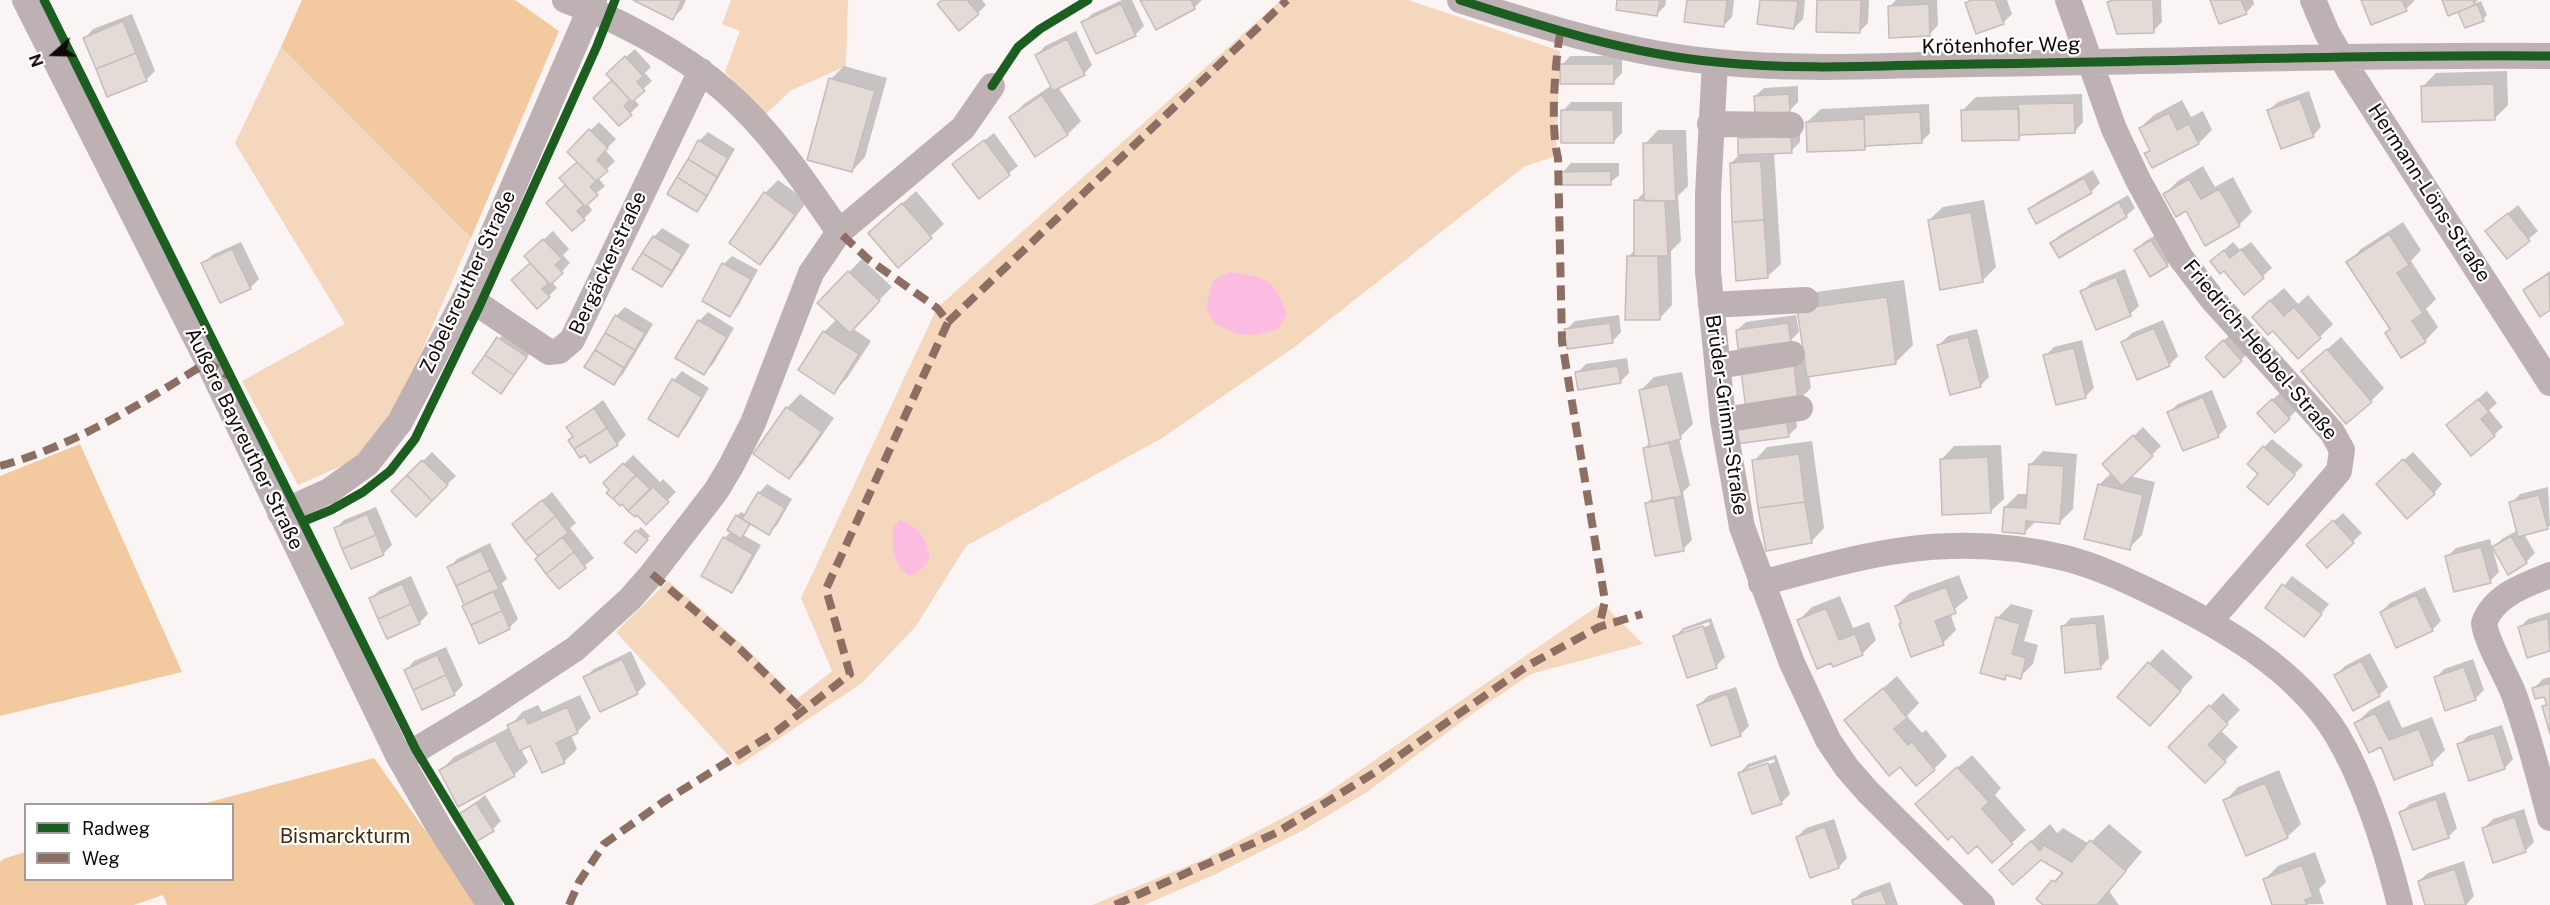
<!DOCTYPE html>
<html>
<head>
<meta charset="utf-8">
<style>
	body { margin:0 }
	#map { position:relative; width:2550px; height:905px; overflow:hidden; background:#faf4f4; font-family:"Public Sans",sans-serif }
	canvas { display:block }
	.legend { position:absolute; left:24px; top:803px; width:210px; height:78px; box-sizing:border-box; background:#fff; border:2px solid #a09d9c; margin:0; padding:8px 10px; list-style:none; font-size:18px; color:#110908 }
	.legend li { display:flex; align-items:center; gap:12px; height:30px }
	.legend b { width:30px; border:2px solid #a09d9c }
	.north { position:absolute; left:24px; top:24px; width:60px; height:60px; -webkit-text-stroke:4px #fff; paint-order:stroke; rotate:250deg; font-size:16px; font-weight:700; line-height:24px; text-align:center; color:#110908 }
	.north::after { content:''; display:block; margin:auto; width:21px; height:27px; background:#110908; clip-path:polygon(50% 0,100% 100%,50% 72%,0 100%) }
</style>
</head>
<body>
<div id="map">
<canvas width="2550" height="905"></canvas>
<ul class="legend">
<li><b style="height:8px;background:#1b5e20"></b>Radweg</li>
<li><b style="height:8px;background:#8d6e63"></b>Weg</li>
</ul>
<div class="north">N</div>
</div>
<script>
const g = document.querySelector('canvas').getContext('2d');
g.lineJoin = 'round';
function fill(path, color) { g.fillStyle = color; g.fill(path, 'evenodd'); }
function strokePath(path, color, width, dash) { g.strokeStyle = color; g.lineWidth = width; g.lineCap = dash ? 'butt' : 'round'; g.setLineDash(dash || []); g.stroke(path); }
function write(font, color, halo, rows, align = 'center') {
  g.font = font + ' "Public Sans",sans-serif'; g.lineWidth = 4.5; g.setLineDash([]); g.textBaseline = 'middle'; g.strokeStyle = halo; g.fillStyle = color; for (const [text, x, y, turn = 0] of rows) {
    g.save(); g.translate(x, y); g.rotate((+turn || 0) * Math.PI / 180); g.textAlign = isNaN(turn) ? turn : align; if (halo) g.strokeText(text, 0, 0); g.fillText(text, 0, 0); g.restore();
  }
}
const green = new Path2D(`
	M731,0H848L846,66L790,91L766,114L725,72L740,31L722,24Z
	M1281,0H1408L1560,51L1556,156L1525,166L1296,346L1162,438L966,546L916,626L862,683L738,766L616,632L668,581L745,647L797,699L832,671L801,598L937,308Z
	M281,47L471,238L420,355L388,418L353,461L298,485L242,381L345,324L235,143Z
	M1602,603L1643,644L1531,674L1476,711L1367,792L1302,831L1216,874L1144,905H1092L1207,858L1320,798Z`);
const forest = new Path2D(`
	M302,0H515L559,31L471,238L281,47Z
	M80,444L182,672L0,716V476Z
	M374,758L478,905H167L163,895L134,905H0V862L3,859L25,852L26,880H232V804H202Z`);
const water = new Path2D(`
	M1229,272C1267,277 1274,278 1287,315L1277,329L1255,335L1237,334L1214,323L1206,307L1213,281Z
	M900,520C920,528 926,537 930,558L920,571L909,576C892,562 892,547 893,527Z`);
const shadow = new Path2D(`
	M686,0L682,9L673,18L634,1Z
	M943,0H982L986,5L978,13Z
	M1122,0H1132L1144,26L1135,35L1083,23L1092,14Z
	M1142,0H1202L1194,8L1157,28Z
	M1619,0H1666L1665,6L1657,14Z
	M1689,0H1734L1732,17L1723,26Z
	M1761,0H1805L1803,19L1794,28L1758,23Z
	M1818,0H1869L1868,23L1859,32Z
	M1896,0H1937L1938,25L1930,34L1889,7Z
	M1969,0H2007L2012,14L2003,23L1966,3Z
	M2112,0H2161L2162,22L2153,31L2109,3Z
	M2212,0H2253L2254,4L2246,13Z
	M2363,0H2414V1L2406,9Z
	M2443,0H2478L2474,4L2481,1L2487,15L2483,19L2460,12L2465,8Z
	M132,14L155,71L146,80L85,38L93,29Z
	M1076,31L1092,65L1084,74L1058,87L1081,121L1068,134L1036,155L1011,117L1024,104L1052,85L1037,55L1045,46Z
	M635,49L651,67L645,73L652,81L633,98L639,105L619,124L614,80L617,65Z
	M1570,56H1622V73L1613,82L1562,65Z
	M844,66L887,78L865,157L852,171L831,79Z
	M2507,71L2508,105L2495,118L2423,86L2436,73Z
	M1798,86V102L1790,110L1755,96L1764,88Z
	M2309,91L2321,127L2313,136L2269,110L2278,102Z
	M2082,94L2083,122L2075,131L2024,133L2019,138L1962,111L1976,97Z
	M2182,100L2191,117L2203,111L2212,130L2199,143L2153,166L2146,154L2151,149L2140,128L2154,115Z
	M1571,102H1622V133L1613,142L1563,111Z
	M1929,104L1930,133L1921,142L1869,144L1864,149L1807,122L1821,109Z
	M599,122L616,139L605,150L615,161L598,178L605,186L586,202L592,210L584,219L548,203L567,185L579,162L569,152Z
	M1800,128V142L1791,151L1774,152L1781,264L1767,277L1731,163L1740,154V138L1748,130Z
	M1658,130H1686L1688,186L1678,196L1681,241L1671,251L1672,305L1659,319L1628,257L1636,249V201L1645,191V144Z
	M708,132L735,149L705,201L696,210L699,141Z
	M994,133L1018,166L979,197L954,164Z
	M1571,163H1619V175L1610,183L1563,172Z
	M2203,166L2215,187L2233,177L2252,212L2239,225L2186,209L2165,194L2178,181Z
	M2093,170L2100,183L2091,192L2030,209L2039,201Z
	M778,180L807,201L773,249L760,263L765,193Z
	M916,191L944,224L898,266L870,233Z
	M2128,195L2135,208L2126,216L2052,243L2060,235Z
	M1984,200L1996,267L1982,281L1929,220L1943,207Z
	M2518,205L2538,231L2508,257L2487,231Z
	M2403,222L2421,250L2411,261L2436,299L2426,309L2438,327L2425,341L2391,328L2348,263L2361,249Z
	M662,228L690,245L670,277L661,286L654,237Z
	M553,231L569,249L563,255L570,263L552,282L557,288L537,307L513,280L532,262L526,256Z
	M2161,232L2176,256L2167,265L2135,251L2144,242Z
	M241,242L259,279L250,288L203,264L212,255Z
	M2233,242L2240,250L2251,242L2272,268L2244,293L2225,269L2212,261Z
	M732,256L758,270L738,306L730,315L724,264Z
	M862,259L892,287L852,328L871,341L847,378L834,392L800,370L824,332L837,319L849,272Z
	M2125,269L2139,306L2130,314L2096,328L2082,292L2091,283Z
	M2550,271V309L2541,314L2525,290Z
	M1904,280L1913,345L1895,363L1809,375L1811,388L1798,401L1747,407L1805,353L1799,309L1816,292Z
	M2284,288L2298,304L2308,295L2333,324L2320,337L2273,329L2267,303Z
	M625,307L653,324L623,374L614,383L616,316Z
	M708,312L734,328L713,364L704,373L677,357L699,321Z
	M1619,315L1621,332L1613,341L1566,330L1575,321Z
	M1796,315L1799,332L1790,341L1737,330L1746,322Z
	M2163,320L2178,356L2169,365L2123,342L2132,333Z
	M507,329L534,348L501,392L474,372Z
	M1977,329L1989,377L1980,386L1939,345L1948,336Z
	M2232,333L2249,352L2241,360L2215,348Z
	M2341,337L2384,388L2371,401L2303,371Z
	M2082,340L2094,388L2085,397L2045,356L2054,347Z
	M1627,358L1629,373L1620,382L1577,373L1586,364Z
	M682,371L709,388L686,427L677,435L674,380Z
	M1682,372L1693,424L1679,438L1690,485L1683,492L1692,540L1683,549L1646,504L1653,497L1644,449L1650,442L1641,390L1654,377Z
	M2212,390L2227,427L2218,436L2169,412L2178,404Z
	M2487,391L2497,403L2489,410L2503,427L2494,435L2448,425Z
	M2281,392L2297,410L2275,431L2268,404Z
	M800,394L834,418L802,464L789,477L755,454L787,408Z
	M603,400L626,435L617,444L574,436L568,427Z
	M1795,411L1797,427L1788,436L1738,442Z
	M2143,427L2161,446L2130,476L2155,482L2142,535L2129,548L2099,485L2111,473L2104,465Z
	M2272,439L2303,465L2276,495L2260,474L2264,447Z
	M1812,441L1824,528L1811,542L1754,461L1767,447Z
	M2001,445L2004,499L1990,512L1941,460L1954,446Z
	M2043,451L2077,454L2073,509L2060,522L2037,520L2025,532L2005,507L2018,494H2028L2030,465Z
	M432,452L456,476L416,515L393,491Z
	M2413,452L2442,484L2434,493L2386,476Z
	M633,455L660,482L663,479L676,492L646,522L637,513L635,515L605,483Z
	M767,484L792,499L777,525L769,533L751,523L743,535L761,545L740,582L732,591L703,575L725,538L731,531L737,516L741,512L746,515L759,493Z
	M2548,487L2550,526L2524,534L2535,553L2526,562L2494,547L2502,539L2518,530L2511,503L2520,494Z
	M552,492L576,523L570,528L594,558L559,587L540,556L514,524Z
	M376,507L392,545L383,554L335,529L344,520Z
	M2343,513L2362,533L2327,566L2317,537Z
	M641,527L650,536L636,551L626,543Z
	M2490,539L2499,572L2490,581L2447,557L2456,548Z
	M490,543L507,579L502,583L518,619L509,628L480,642L449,568L457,559Z
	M1959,575L1968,598L1950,613L1956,630L1943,643L1903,622L1896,606L1910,593Z
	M411,576L428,614L419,623L371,598L380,590Z
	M2292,576L2329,604L2304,635L2267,607Z
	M2425,587L2441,621L2432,630L2381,612L2390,603Z
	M1840,596L1853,628L1869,622L1876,640L1863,653L1834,665L1799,620L1812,607Z
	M2011,604L2033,610L2024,641L2038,645L2033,664L2020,677L2009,674L2004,678L1997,618Z
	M2550,612V650L2528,657L2519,628L2528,619Z
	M2104,615L2109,658L2101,667L2062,627L2071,618Z
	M1711,618L1725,657L1716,666L1675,637L1683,628ZM1709,622L1710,625L1683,634V631Z
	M446,647L463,685L454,694L406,670L414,661Z
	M2162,649L2193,677L2150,724L2119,697Z
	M631,651L646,684L637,693L601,710L585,677L594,669Z
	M2370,653L2388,687L2379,695L2336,675L2345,666Z
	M2473,659L2484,690L2475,699L2436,678L2444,669Z
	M1897,676L1919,703L1907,716L1922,733L1926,730L1947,756L1934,769L1901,765L1846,720Z
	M2550,677V729L2544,707L2548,703L2545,695L2534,688L2543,679Z
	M1736,687L1749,726L1740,735L1699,705L1708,696Z
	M2223,693L2240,710L2220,730L2238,747L2205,781L2170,747Z
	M580,695L591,718L577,732L571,735L577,749L564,762L531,745L521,749L528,762L514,775L441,770L454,757L510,727L522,712L538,705L542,712Z
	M2389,700L2402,728L2432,717L2445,750L2432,763L2382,745L2356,723L2370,710Z
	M2502,725L2513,759L2505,768L2470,779L2459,745L2468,736Z
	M1776,755L1790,794L1781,803L1740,773L1748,764ZM1774,759L1775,762L1748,771V768Z
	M1972,755L2001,788L1995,795L2026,830L1992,861L1931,791Z
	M2279,770L2301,824L2287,837L2225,801L2238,787Z
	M2445,792L2457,828L2449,836L2413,849L2401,813L2410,804Z
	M485,795L501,821L493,829L458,816Z
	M2524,809L2534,842L2525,851L2484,828L2493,819Z
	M1834,819L1847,858L1839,867L1797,837L1806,828Z
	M2050,824L2057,833L2063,828L2089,844L2109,824L2142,852L2109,891L2119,905H2046L2038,899L2063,871L2041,858L2019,852Z
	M2315,852L2326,882L2319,889L2324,904L2274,905L2265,879L2278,866Z
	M2464,861L2474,896L2466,905H2427L2419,881L2428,873Z
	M1890,882L1898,905H1855L1853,900L1862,892Z`);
const building = new Path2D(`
	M633,0H682L673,20Z
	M942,0H967L979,14L959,31L937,4Z
	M1140,0H1191L1195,9L1156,30Z
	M1617,0H1660L1657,16L1616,10Z
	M1687,0H1727L1724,27L1684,22Z
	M1760,0L1798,1L1794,29L1757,24Z
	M1817,0H1861L1860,33L1816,32Z
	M1972,0H1995L2004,24L1976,34L1965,3Z
	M2113,0H2153L2154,33L2117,34L2107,2Z
	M2210,0H2241L2247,14L2219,24Z
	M2361,0H2402L2407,11L2371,25Z
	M2442,0H2473L2475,5L2448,16Z
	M1121,4L1136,36L1096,54L1081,22Z
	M1929,4L1930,36L1889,38L1888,6Z
	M2477,4L2484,21L2465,28L2458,12Z
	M123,21L136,53L96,69L83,38Z
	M1067,39L1085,75L1053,91L1035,55Z
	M136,53L147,81L107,97L96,69Z
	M625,56L643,76L637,82L645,91L632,102L606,74Z
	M1560,64H1614V84H1560Z
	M829,78L875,91L852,172L807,160Z
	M612,80L630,100L624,106L632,115L619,126L593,98Z
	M2494,84L2495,120L2422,122L2421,86Z
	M1789,94L1790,112L1755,114L1754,96Z
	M1042,95L1068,135L1035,157L1009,117Z
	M2300,99L2314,137L2281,149L2267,110Z
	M2074,103L2075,133L2019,135L2018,104Z
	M2019,109V140L1962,141L1961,110Z
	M1561,110H1613L1614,143H1561Z
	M1920,112L1922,143L1865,146L1864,115Z
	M2169,113L2177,130L2189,124L2199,144L2152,168L2144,153L2150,151L2139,128Z
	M1864,119L1865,150L1807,152L1806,122Z
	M589,129L608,148L597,160L608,171L596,181L567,152Z
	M1791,136L1792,153L1738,155V138Z
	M698,140L728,158L717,177L688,159Z
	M984,140L1010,175L979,199L952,164Z
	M1643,143H1673L1676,201H1644Z
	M688,159L717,177L707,196L677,177Z
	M1761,161L1764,220L1732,222L1730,163Z
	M577,162L596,181L590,187L598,195L585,207L559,178Z
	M1611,171V185H1561V172Z
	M677,177L707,196L697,212L667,194Z
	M2084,178L2092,193L2036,224L2028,209Z
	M2189,179L2201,199L2219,189L2240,226L2205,246L2186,211L2176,217L2163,194Z
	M565,185L584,205L577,211L585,220L572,231L546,203Z
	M764,192L795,215L760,265L729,243Z
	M1634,200L1665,201L1668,256H1634Z
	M2119,202L2127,217L2059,258L2050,243Z
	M902,203L932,238L898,268L868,233Z
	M1971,212L1983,282L1940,290L1928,220Z
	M2508,213L2530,241L2507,259L2485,231Z
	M1764,220L1768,278L1736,281L1732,222Z
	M2389,234L2409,265L2397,273L2423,313L2412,321L2426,342L2401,358L2385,333L2390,329L2346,262Z
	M653,236L682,254L672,271L642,253Z
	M543,239L562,259L555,265L563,273L550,285L524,256Z
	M2151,240L2168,266L2150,277L2134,250Z
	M232,249L251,289L220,303L201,263Z
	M2241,249L2264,278L2244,295L2224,271L2220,274L2210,261L2224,250L2230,258Z
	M642,253L672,271L662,287L632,269Z
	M1627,256H1658L1660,320H1625Z
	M530,263L549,283L542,289L550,297L537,309L511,280Z
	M722,263L751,279L730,317L702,301Z
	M848,271L880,301L850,333L817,303Z
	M2549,273L2550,310L2540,317L2523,290Z
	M2116,277L2131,316L2096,330L2080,291Z
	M1887,297L1896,364L1807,377L1797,309Z
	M2270,300L2284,316L2294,307L2321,338L2298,359L2273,331L2268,335L2252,317Z
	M615,315L645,333L635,350L605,333Z
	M698,320L727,337L704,375L675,358Z
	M1610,323L1613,343L1567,349L1564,329Z
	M1788,323L1791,342L1738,349L1736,330Z
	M2154,328L2170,366L2137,380L2121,342Z
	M823,331L859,354L834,394L798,370Z
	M605,333L635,350L624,368L595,350Z
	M497,337L527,357L514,375L485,355Z
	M1968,337L1981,387L1950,395L1937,345Z
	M2223,340L2242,361L2224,378L2205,357Z
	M2074,348L2086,398L2056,405L2043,355Z
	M2327,349L2372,402L2346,424L2301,371Z
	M595,350L624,368L614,385L584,367Z
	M485,355L514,375L501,394L472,373Z
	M1794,365L1798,402L1746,409L1741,371Z
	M1618,366L1621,383L1578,390L1575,372Z
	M672,379L702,397L678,437L648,419Z
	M1668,384L1681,439L1650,447L1639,390Z
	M2203,397L2219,437L2183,451L2167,412Z
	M2272,399L2290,419L2275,433L2257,413Z
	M2478,399L2489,412L2481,419L2495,436L2471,456L2446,425Z
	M786,407L822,432L789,479L753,454Z
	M594,408L607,428L574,449L568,440L573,437L566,427Z
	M1786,419L1789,437L1736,444L1734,425Z
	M607,428L618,445L590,463L585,455L580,458L574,449Z
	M2133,435L2153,456L2122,486L2102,464Z
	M1669,443L1682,496L1653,502L1643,448Z
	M2263,446L2295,475L2268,505L2247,487L2258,474L2247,464Z
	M1799,454L1805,502L1758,508L1752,460Z
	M1988,457L1991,513L1942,515L1940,459Z
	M2403,459L2435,494L2407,519L2376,484Z
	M422,460L448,485L432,501L407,475Z
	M623,463L636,475L613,499L606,493L609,490L603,483Z
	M2029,464L2064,466L2060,524L2026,521L2025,534L2002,532L2004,507L2026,508Z
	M407,475L432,501L416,517L391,491Z
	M636,475L650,489L628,511L622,504L620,506L613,499Z
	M2098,484L2143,495L2130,550L2084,539Z
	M653,487L669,502L646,525L637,515L635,517L628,511Z
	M758,492L785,508L769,535L742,519Z
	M2539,495L2548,529L2518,537L2509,502Z
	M1674,497L1684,551L1655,556L1645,503Z
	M542,500L556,516L525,541L512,524Z
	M1805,502L1812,543L1766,551L1758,508Z
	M367,514L376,535L342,549L334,528Z
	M736,515L750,524L741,539L727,530Z
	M556,516L568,533L538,556L525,541Z
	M2333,520L2354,543L2327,568L2306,545Z
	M636,530L648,540L636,553L624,543Z
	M376,535L384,555L351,569L342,549Z
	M2511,536L2527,563L2508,575L2492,547Z
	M562,537L574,552L546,574L535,559Z
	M723,537L753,554L732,593L701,576Z
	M2481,547L2491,583L2454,592L2445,556Z
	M481,551L490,570L456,586L447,567Z
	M574,552L586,568L559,589L546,574Z
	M490,570L499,589L464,605L456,586Z
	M402,584L411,604L378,619L369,598Z
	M2282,584L2322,614L2304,637L2265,608Z
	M1946,587L1956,613L1935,621L1944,645L1911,657L1899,624L1901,623L1895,606Z
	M493,591L502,611L471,625L462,606Z
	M2416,595L2433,631L2396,648L2380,612Z
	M411,604L420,624L387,639L378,619Z
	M1826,608L1839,640L1855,634L1863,655L1833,667L1831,663L1817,669L1797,620Z
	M502,611L510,629L479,644L471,625Z
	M1996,617L2020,624L2012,654L2026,658L2021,679L2006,675L2005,680L1980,673Z
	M2548,618L2550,651L2527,658L2518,627Z
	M2096,623L2101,669L2065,673L2061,626Z
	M1703,626L1717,668L1687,678L1673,636Z
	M437,655L446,675L413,690L404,670Z
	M622,659L638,694L600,712L583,677Z
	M2361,661L2380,696L2353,711L2334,675Z
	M2148,662L2181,691L2150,726L2117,697Z
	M2464,667L2476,700L2445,711L2434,677Z
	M446,675L455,695L422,710L413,690Z
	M2550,683V734L2542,706L2547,705L2544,697L2535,699L2532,688Z
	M1883,688L1907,718L1894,729L1908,745L1912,742L1935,770L1916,786L1900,767L1889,776L1844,720Z
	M1727,694L1741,736L1711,746L1697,705Z
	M2209,705L2228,724L2208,745L2226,762L2205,783L2168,747Z
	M567,707L578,733L556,743L565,763L542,773L530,746L519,751L507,725L525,717L528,724Z
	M2375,713L2389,740L2419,729L2433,765L2394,780L2381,747L2369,753L2354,723Z
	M2494,733L2505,769L2469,781L2457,744Z
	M495,740L515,776L458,807L439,770Z
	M1768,763L1782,804L1752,814L1738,773Z
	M1957,767L1989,802L1982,809L2013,844L1992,863L1977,846L1968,854L1952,836L1948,840L1915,804Z
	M2265,783L2288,838L2246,856L2223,800Z
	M2436,799L2449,838L2413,850L2399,812Z
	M476,803L494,831L474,843L456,816Z
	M2515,817L2526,852L2493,863L2482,828Z
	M1825,827L1839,868L1810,878L1796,837Z
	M2090,840L2126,871L2097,905H2043L2036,899L2052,880L2055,882L2063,873L2041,860L2013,885L1999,870L2031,841L2040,851L2044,845L2072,862Z
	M2302,865L2313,897L2305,900L2307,905H2272L2263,879Z
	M2455,869L2466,905H2425L2418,881Z
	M1881,890L1887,905H1853L1852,900Z`);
const minor = new Path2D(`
	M25,0L208,362L398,755L439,827L490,905
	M565,0C618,19 681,53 724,90C770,130 805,182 839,232
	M1460,0C1544,27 1629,54 1717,62C1803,71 1890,65 1976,64C2168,62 2359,54 2550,56
	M2068,0L2114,129L2138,180L2181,258L2213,300L2332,432L2342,450L2339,471L2210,621
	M2313,0L2327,33L2350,72L2550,383
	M1715,62L1708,194V272L1723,420L1742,527L1792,663L1828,740L1847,768L1868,792L1982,905
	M1710,124L1791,125
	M466,296L549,352L559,351L572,340L701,71
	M1711,305L1806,300
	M1718,366L1792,354
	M1723,420L1800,408
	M280,513L329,491L367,464L400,422L466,296L594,0
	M2550,575C2525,585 2494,595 2484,623C2486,641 2505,673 2513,692C2528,733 2539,776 2550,818
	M1761,583C1823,567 1887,547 1952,546C1989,545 2028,549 2065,558C2096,566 2124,579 2153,593C2221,626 2296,668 2337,735C2367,786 2386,848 2400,905
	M401,759L484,709L575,649L630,599L652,574L716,491L731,466L753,423L811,273L839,232L963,128L992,86`);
const quiet = new Path2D(`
	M1560,33C1555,65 1550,127 1558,158L1562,342L1605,601L1599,627
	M948,322L1287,0
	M0,466C76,445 142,403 208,362L228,376
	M652,574L741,650L803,711
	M569,905L579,882L604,844L663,802L777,731L850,674L826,589L948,322L937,308L868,259L839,232
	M1115,905L1276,833L1379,770L1527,666L1599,627L1642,614`);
const cycleway = new Path2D(`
	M44,0L416,750L510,905
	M1460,0C1544,27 1629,54 1717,62C1803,71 1890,65 1976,64C2168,62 2359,54 2550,56
	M992,86L1018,47L1040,29L1088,0
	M304,521L331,510L363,492L390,471L415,439L480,305L597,46L615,0`);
const streetNames = [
	["Krötenhofer Weg",2001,46,-1],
	["Hermann-Löns-Straße",2429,193,57],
	["Bergäckerstraße",608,263,-65],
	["Zobelsreuther Straße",468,282,-65],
	["Friedrich-Hebbel-Straße",2260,350,50],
	["Brüder-Grimm-Straße",1726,415,82],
	["Äußere Bayreuther Straße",244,439,64]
];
const parkNames = [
	["Bismarckturm",345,837]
];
fill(green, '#f4d7bd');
fill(forest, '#f3ca9f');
fill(water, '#fcbce2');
fill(shadow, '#0003');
fill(building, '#e4dbd7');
strokePath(building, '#c4bdbb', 1.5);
strokePath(minor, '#beb1b3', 26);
strokePath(quiet, '#8d6e63', 8, [15, 8]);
strokePath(cycleway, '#1b5e20', 9);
write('20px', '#110908', '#fff', streetNames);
write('20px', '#462a08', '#fff', parkNames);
</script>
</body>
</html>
